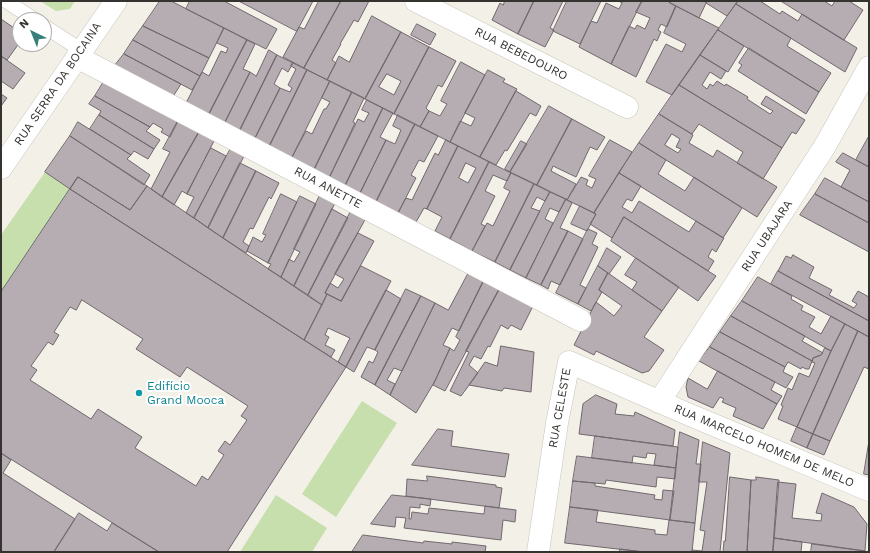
<!DOCTYPE html>
<html>
<head>
<meta charset="utf-8">
<style>
	body { margin:0 }
	#map { position:relative; width:870px; height:553px; overflow:hidden; background:#f2f0e7; font-family:"Work Sans",sans-serif }
	canvas { display:block }
	.frame { position:absolute; inset:0; border:2px solid #343330; pointer-events:none }
	.north { position:absolute; left:12px; top:12px; width:40px; height:40px; box-sizing:border-box; background:#fff; border:1px solid #aeadac; border-radius:50%; rotate:317deg; font-size:11px; font-weight:700; line-height:16px; text-align:center; color:#343330 }
	.north::after { content:''; display:block; margin:auto; width:14px; height:18px; background:#377f7a; clip-path:polygon(50% 0,100% 100%,50% 72%,0 100%) }
</style>
</head>
<body>
<div id="map">
<canvas width="870" height="553"></canvas>
<div class="frame"></div>
<div class="north">N</div>
</div>
<script>
const g = document.querySelector('canvas').getContext('2d');
g.lineJoin = 'round';
function fill(path, color) { g.fillStyle = color; g.fill(path, 'evenodd'); }
function strokePath(path, color, width, dash) { g.strokeStyle = color; g.lineWidth = width; g.lineCap = dash ? 'butt' : 'round'; g.setLineDash(dash || []); g.stroke(path); }
function write(font, color, halo, rows, align = 'center') {
  g.font = font + ' "Work Sans",sans-serif'; g.lineWidth = 4; g.setLineDash([]); g.textBaseline = 'middle'; g.strokeStyle = halo; g.fillStyle = color; for (const [text, x, y, turn = 0] of rows) {
    g.save(); g.translate(x, y); g.rotate((+turn || 0) * Math.PI / 180); g.textAlign = isNaN(turn) ? turn : align; if (halo) g.strokeText(text, 0, 0); g.fillText(text, 0, 0); g.restore();
  }
}
const green = new Path2D(`
	M40,1H75L70,9L56,11Z
	M45,172L70,189L1,292V235Z
	M362,401L397,423L336,517L302,494Z
	M276,495L327,528L312,552H240Z`);
const building = new Path2D(`
	M160,1H171L224,28L209,58L143,26Z
	M190,1H224L277,29L266,49L186,9Z
	M239,1H313L297,31Z
	M319,1H341L304,68L283,57L299,27L304,29Z
	M341,1H369L358,22L354,20L340,44H341L332,60L336,63L327,80L304,68Z
	M505,1H534L518,34L492,20L500,3L503,5Z
	M534,1H563L550,28L554,30L545,47L518,34Z
	M567,1H601L580,44L553,31Z
	M618,1H642L611,64L579,47L591,21L597,23L606,3L619,9L622,3Z
	M642,1H667L676,6L667,27L661,24L658,30L661,32L657,41L654,39L636,77L611,64L629,26L635,29L637,25L645,29L650,18L636,12Z
	M671,1H707L699,18L670,3Z
	M707,1H738L727,16L706,3Z
	M738,1H760L780,14L782,11L798,21L802,14L857,48L845,72L736,4Z
	M781,1H824L832,6L835,1H849L863,10L844,40Z
	M736,4L791,38L787,46L831,73L819,92L718,30Z
	M676,6L719,28L672,95L646,82L666,44L682,52L686,44L664,33Z
	M372,16L401,32L365,99L327,80L339,56L349,62Z
	M1,19L20,32V42L7,60L1,56Z
	M417,24L436,34L430,45L411,35Z
	M143,26L209,58L200,76L133,40Z
	M224,28L247,40L208,116L185,105L202,72L209,76L221,51L226,53L228,48L217,43Z
	M718,30L744,46L728,72L700,55Z
	M401,32L429,47L394,114L365,99ZM387,74L401,81L394,95L379,87Z
	M133,40L200,76L192,90L124,54Z
	M247,40L255,44L243,69L250,72L224,124L208,116Z
	M429,47L456,61L442,87L438,85L426,108L429,111L420,127L394,114Z
	M749,48L819,92L806,114L738,71L742,65L739,63Z
	M269,50L277,55L239,132L224,124L250,72L256,76Z
	M124,54L181,84L172,98L113,68Z
	M277,55L293,63L288,72L282,68L274,84L280,88L254,140L239,132Z
	M700,55L726,71L721,79L710,72L702,85L707,89L710,84L713,86L717,81L725,86L726,84L748,97L747,99L770,114L773,111L761,104L766,96L805,120L796,134L792,132L782,148L679,85Z
	M1,56L25,73L13,89L1,81Z
	M461,62L485,75L450,142L420,127L429,111L440,116L447,104L441,101Z
	M293,63L307,70L269,147L254,140L280,88L290,92L292,88L288,85L296,69L291,66Z
	M307,70L330,81L291,159L269,147Z
	M488,70L505,79L503,82L517,89L480,157L450,142L460,121L471,126L475,118L465,113Z
	M330,81L352,92L314,170L291,159L306,131L312,134L324,109H326L330,102L322,98Z
	M103,83L178,121L170,137L161,132L163,129L153,123L150,127L95,96Z
	M679,85L782,148L763,179L737,163L743,152L699,124L692,134L659,114Z
	M516,91L541,106L536,116L530,113L507,151L505,150L496,165L480,157Z
	M352,92L364,98L353,122L355,123L329,178L314,170Z
	M1,94L7,98L1,106Z
	M95,96L150,127L146,131L160,140L154,149L99,115L101,111L89,104Z
	M367,100L383,108L345,186L329,178L358,119L364,122L369,113L362,110Z
	M549,106L572,119L537,185L510,172Z
	M383,108L393,113L380,137L386,140L360,193L345,186Z
	M659,114L693,135L689,143L713,157L717,150L777,187L757,217L639,143ZM672,134L680,139L676,147L681,149L678,153L665,145Z
	M99,115L154,149L148,159L134,151L131,155L90,129Z
	M398,115L415,124L376,202L360,193L386,140L395,144L401,130L393,126Z
	M572,119L605,137L597,150L590,147L576,177L553,166L551,171L576,184L567,200L537,185Z
	M178,121L199,132L162,197L151,189L170,152L163,149Z
	M78,122L131,155L127,159L150,175L144,185L70,136Z
	M415,124L438,136L424,162L419,160L411,175L416,178L398,213L376,202Z
	M199,132L215,139L187,194L182,191L174,205L162,197Z
	M70,136L147,186L130,210L78,177L70,189L45,172Z
	M869,136V167L856,160Z
	M446,140L458,146L427,209L424,208L416,222L398,213L406,198L412,200L435,153L438,155Z
	M610,140L632,152L594,213L567,200L581,177L588,180L586,185L592,188L596,179L589,176Z
	M521,141L527,144L510,172L505,169Z
	M639,143L666,160L658,174L685,191L694,177L742,208L723,238L619,173Z
	M458,146L489,162L450,239L435,231L442,217L427,209ZM466,163L476,168L468,183L459,178Z
	M211,148L226,156L194,218L186,213L194,197L187,194Z
	M231,148L245,154L208,228L194,218Z
	M843,153L869,167V202L841,187L850,170L836,162Z
	M489,162L511,173L507,181L493,175L485,191L495,196L481,224L485,226L472,251L450,239Z
	M240,163L256,171L223,238L208,228Z
	M256,171L279,183L271,199L269,197L253,229L250,228L243,242L249,246L246,253L223,238Z
	M511,173L534,184L495,262L472,251L487,223L493,226L510,191L504,188Z
	M619,173L641,186L632,201L627,199L622,207L632,213L639,201L689,232L696,221L724,238L716,252L712,249L708,257L714,261L708,271L624,217L612,238L590,224L596,214L594,213Z
	M78,177L130,210L147,186L311,298L322,305L304,340L70,189Z
	M825,178L869,202V223L815,194Z
	M534,184L550,192L545,201L537,197L531,208L540,211L510,270L495,262Z
	M70,189L346,367L227,552H159L1,453V292Z
	M550,192L566,199L559,212L550,208L545,219L553,223L526,278L510,270Z
	M321,193L336,201L294,286L281,277L289,259L294,262L300,252L294,249Z
	M281,194L297,202L268,263L247,251L253,237L262,242L266,235L263,234Z
	M815,194L869,223V252L800,215Z
	M300,196L316,204L281,277L268,269L271,264L268,263Z
	M566,199L572,203L560,228L568,231L541,285L526,278Z
	M580,206L596,214L587,231L571,224Z
	M332,209L348,218L308,295L294,286Z
	M352,209L367,216L325,293L327,294L322,305L308,295Z
	M624,217L716,276L698,301L611,241Z
	M588,229L597,233L592,244L598,247L580,285L586,288L578,304L556,293Z
	M568,231L583,239L560,285L551,281L548,289L541,285Z
	M358,233L374,241L341,301L325,293L330,283L338,288L344,279L335,274Z
	M607,248L621,257L609,274L598,266Z
	M793,255L814,267L809,278L832,290L829,295L854,308L857,304L852,301L858,291L869,297V321L778,271L786,256L791,258Z
	M636,258L679,287L662,311L632,290L637,282L625,275Z
	M361,266L391,281L346,367L338,362L350,338L328,328L325,335L329,337L325,345L335,350L331,357L304,340L327,294L341,301Z
	M598,266L608,273L599,290L602,292L591,311L578,304Z
	M778,271L869,321V337L771,284Z
	M608,273L662,311L644,337L664,350L649,371L642,373L596,351L594,355L574,345L596,302L614,316L622,306L599,290Z
	M468,274L485,278L459,331L452,328L443,345L450,348L435,381L416,413L390,395L435,303L448,310Z
	M758,277L792,296L791,299L803,306L801,310L815,317L809,327L821,334L831,316L845,324L831,351L742,301Z
	M485,278L501,286L445,391L433,385L450,348L454,351L460,340L456,337Z
	M501,286L533,306L521,330L511,325L508,329L501,325L490,347L488,346L481,359L474,356L469,365L478,373L461,396L450,391L469,352L466,351Z
	M406,289L421,296L375,385L361,377L369,361L373,363L378,352L375,350Z
	M386,290L401,299L375,350L367,347L354,372L346,367Z
	M421,296L435,303L402,371L394,368L387,380L395,384L390,395L375,385Z
	M82,300L143,339L136,349L180,377L187,367L248,406L241,416L247,420L230,445L225,441L218,451L224,455L208,480L202,476L196,486L135,448L142,437L98,409L91,419L30,380L37,370L31,366L48,342L53,345L59,335L54,332L70,307L76,310Z
	M742,301L805,336L802,341L823,353L821,355L813,358L812,361L731,316Z
	M731,316L812,361L809,369H806L802,367L801,369L788,362L785,367L720,332Z
	M845,324L858,331L813,434L797,427L831,351Z
	M858,331L869,337V369L864,367L830,441L813,434Z
	M720,332L785,367L783,372L793,377L786,388L710,347Z
	M501,346L534,352L531,392L504,388L502,391L469,385L485,362L497,366Z
	M710,347L775,382L771,390L782,396L777,404L699,361Z
	M825,348L831,351L797,427L778,419L783,406L781,405L788,388L792,390L799,373L809,377L815,363L812,362L813,358L821,355Z
	M718,371L777,404L763,429L733,416L736,408L722,402L724,399L720,397L713,408L688,397L686,387L688,378L707,389Z
	M596,395L617,404L615,414L634,416L635,412L675,430L673,446L579,434L583,404Z
	M797,427L813,434L807,448L791,441Z
	M438,429L453,431L451,446L509,454L505,477L412,465Z
	M680,432L699,440L696,464H701L695,523L670,520Z
	M813,434L830,441L824,455L807,448Z
	M595,436L678,447L676,468L654,465L656,454L647,453L646,458L633,456L632,463L592,458Z
	M869,441V475L864,474Z
	M703,442L730,453L720,552H692V550L702,551L705,531L700,530L707,482H699Z
	M1,453L11,460L3,473L75,519L54,552H1Z
	M577,456L676,468L675,479L657,477L656,487L606,480L605,484L573,481Z
	M427,476L496,485V487L502,488L499,508L406,496L407,479L427,481Z
	M730,477L751,480L747,552H723L724,541H725Z
	M756,477L779,480L773,552H747L751,480H756Z
	M573,481L595,483V486L655,495L654,499L662,500L663,490L674,491L670,520L570,507Z
	M778,482L796,484L792,518L821,521L822,514L816,513L822,493L854,507L867,524L865,551L774,538Z
	M392,495L431,499L430,506L420,504V508L410,507L409,519H411L412,512L428,514L429,508L484,514L485,506L516,510L515,522L503,520L501,540L404,528L406,518L396,517L395,527L371,524Z
	M570,507L598,510L596,522L655,530V534L667,535L669,520L695,523L692,552H644L565,543Z
	M79,513L107,531L112,523L159,552H54Z
	M363,535L423,543L424,541L452,544V542L486,546L485,552H352Z
	M774,538L802,542L801,552H773Z
	M812,544L865,551V552H811Z
	M620,549L644,552H620Z`);
const service = new Path2D(`
	M6,1L35,20
	M44,26L81,50`);
const minor = new Path2D(`
	M416,1L627,107
	M77,57L580,320
	M659,402L825,146L869,67
	M538,552L557,423L569,362L683,412L869,490`);
const tertiary = new Path2D(`
	M1,168L116,1`);
const markers = [
	[139,393,4,"#0f9aa8"]
];
const streetNames = [
	["RUA BEBEDOURO",521,54,27],
	["RUA SERRA DA BOCAINA",58,84,-56],
	["RUA ANETTE",328,188,28],
	["RUA UBAJARA",767,236,-57],
	["RUA CELESTE",560,408,-80],
	["RUA MARCELO HOMEM DE MELO",764,446,23]
];
const cultureNames = [
	["Edifício",147,386],
	["Grand Mooca",147,400]
];
fill(green, '#c7dfac');
fill(building, '#b6adb3');
strokePath(building, '#70686d', 1);
strokePath(service, '#c8c6bd', 15);
strokePath(minor, '#c8c6bd', 23);
strokePath(tertiary, '#c8c6bd', 23);
strokePath(service, '#fff', 14);
strokePath(minor, '#fff', 22);
strokePath(tertiary, '#fff', 22);
for (const [x, y, r, color] of markers) { const dot = new Path2D(); dot.arc(x, y, r, 0, 2 * Math.PI); g.fillStyle = color; g.fill(dot); strokePath(dot, '#fff', 1.5); }
write('12px', '#343330', '#fff', streetNames);
write('12px', '#0d838f', '#fff', cultureNames, 'left');
</script>
</body>
</html>
